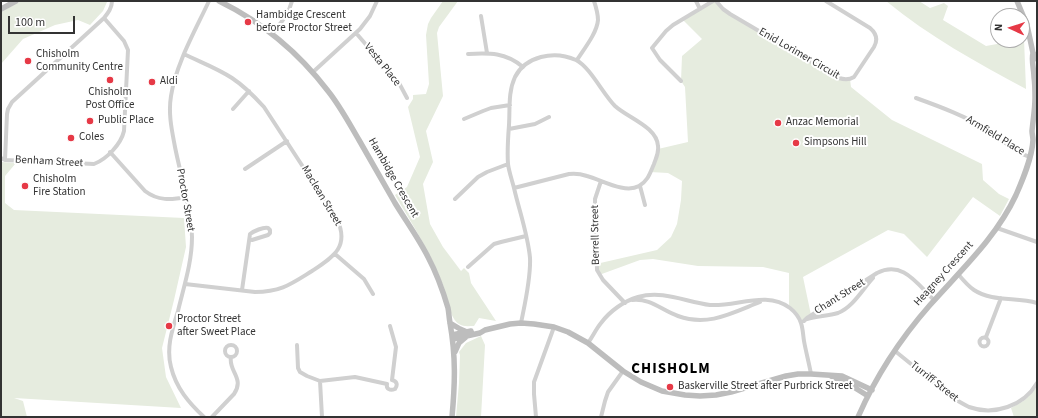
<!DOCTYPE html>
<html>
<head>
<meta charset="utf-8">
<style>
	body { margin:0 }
	#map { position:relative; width:1038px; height:418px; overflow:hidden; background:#fff; font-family:"Source Sans 3",sans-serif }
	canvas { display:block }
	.frame { position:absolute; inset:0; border:2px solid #333; pointer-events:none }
	.north { position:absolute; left:990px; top:8px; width:40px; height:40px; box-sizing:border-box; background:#fff; border:1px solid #adadad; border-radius:50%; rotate:273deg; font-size:11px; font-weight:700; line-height:16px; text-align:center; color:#333 }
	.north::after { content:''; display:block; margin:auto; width:14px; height:18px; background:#e63946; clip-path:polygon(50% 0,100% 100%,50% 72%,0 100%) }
	.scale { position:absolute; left:8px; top:16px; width:67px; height:18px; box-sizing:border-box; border:2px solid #333; border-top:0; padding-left:5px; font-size:12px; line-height:14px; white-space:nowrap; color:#333; -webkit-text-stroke:3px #fff; paint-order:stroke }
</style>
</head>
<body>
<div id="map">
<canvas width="1038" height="418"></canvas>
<div class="frame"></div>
<div class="north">N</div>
<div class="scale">100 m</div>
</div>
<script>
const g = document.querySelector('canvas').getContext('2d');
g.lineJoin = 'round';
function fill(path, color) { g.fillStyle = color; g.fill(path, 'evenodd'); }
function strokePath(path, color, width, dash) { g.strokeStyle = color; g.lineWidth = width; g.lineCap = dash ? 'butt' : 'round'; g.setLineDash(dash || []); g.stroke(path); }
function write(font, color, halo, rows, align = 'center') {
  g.font = font + ' "Source Sans 3",sans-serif'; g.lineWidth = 4; g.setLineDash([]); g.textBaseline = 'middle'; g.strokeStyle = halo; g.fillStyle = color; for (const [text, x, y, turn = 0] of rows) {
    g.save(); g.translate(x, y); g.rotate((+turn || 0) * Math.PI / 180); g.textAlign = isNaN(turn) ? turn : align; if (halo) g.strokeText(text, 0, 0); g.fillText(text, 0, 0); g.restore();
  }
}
const green = new Path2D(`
	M21,1H107V2L103,11L90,25L78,20L55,25L23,39L1,64V12Z
	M443,1H458L439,27L437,33L443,96L426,131L433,162L423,184L430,224L443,247L461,271L464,268L469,273L471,283L496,321L479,318L474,326C469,326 463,327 459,324C449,318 447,295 443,285C431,253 412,224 395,195L407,187L420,157L408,107L413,99V95L426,94L429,84L426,35L428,24L431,18Z
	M716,1L723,9L839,78L850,79L851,87L892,120L982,164L983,180L999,194L1009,199L1000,216L973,197L927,257L904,234L888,230L803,277L811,315L801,322L789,307V273L763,267L698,266L653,259L640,260L599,275L596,264L657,250L671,237L677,224L681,200L682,181L668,173L650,172L658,149L688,142L685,87L681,81L682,56L702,39L682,19Z
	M886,1H919L930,8L944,3L948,6L943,20L986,46L1024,39L1026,89C976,62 930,37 886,1Z
	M1,162L16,163L5,176V203L14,210L184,218L186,247L174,300L162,348L166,377L181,408L14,398L23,401L27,417H1Z
	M481,336L485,345L481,417H456L459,383L460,355L459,352L466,343Z
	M1037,387V417H1014L1011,408L1025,400Z`);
const street = new Path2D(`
	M696,1L700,9
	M716,1L723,9L730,14L839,78C845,80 849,80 854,77L874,47C878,40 877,34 870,28L826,1
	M481,16L487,53
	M356,33L399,83L407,98
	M272,34C280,24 289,14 292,1
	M184,54C200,62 217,68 232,78C244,86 254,96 264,107L337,219C350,247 333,257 312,271C291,284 281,292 255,292L185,284
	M468,54C489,53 505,52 523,67
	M577,60C584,49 597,33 598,20C598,14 596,7 594,1
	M313,72L360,29L370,16L377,1
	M681,81L660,60L652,48L666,31L673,25L713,1
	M916,98C941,107 965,116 988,130C1001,139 1014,152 1030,157
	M233,109L249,91
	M464,119L483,111L491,108L510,105
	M509,129L535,124L549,117
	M110,152L145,191C158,201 171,200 186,197
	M1,158L5,160L94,164C107,159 121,144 124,131L128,50L124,41L104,18
	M5,160L7,114L8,109L12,102L104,18C108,13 112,8 112,1
	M245,169L287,141
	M601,181L595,199V210L597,270L603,280L625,303
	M640,186L645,205
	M514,188C512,180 509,172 508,164C507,151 508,138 509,125C510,109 508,92 515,77C520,67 530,60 541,57C552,54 565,55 576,60C590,67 603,94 615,106C628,118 657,127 658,146C659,153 656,158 654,164C650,173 648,181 639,186C625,194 602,180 587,176C581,174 576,173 569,174L514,188C519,210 528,235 530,258C531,278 525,303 521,323
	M455,199L478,177L487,172L508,164
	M997,228L1037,242
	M335,254L364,279L373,294
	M468,267L494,244L501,242L526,236
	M958,274C963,280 968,286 974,290C992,302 1016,297 1037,303
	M242,290L250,234C254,231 263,227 268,228L270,230V233L268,235L252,240L250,239
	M632,300C651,298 661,310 678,316C708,327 732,313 760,302
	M807,319C817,316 828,316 838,313C853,307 862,290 873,278
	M804,321L807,318L877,273C903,260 917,284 934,300
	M390,326L396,347L392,380
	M986,337L1001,298
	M979.5 342a4.5 4.5 0 1 1 9 0a4.5 4.5 0 1 1-9 0Z
	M588,343C593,336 596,329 601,323C610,311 624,301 638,297C663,290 686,302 710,305C736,307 767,290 790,308C795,312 799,317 801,323C803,329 803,335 804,341C806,352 809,363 811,374
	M297,345L298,368L300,372L307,376L320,381L355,377L387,384
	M225 351a6 6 0 1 1 12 0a6 6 0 1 1-12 0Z
	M895,351L953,398C958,401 963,404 969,407C994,416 1024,406 1037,383
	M320,381L322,417
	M387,384C386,389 390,391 395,389C398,385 397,381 392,380
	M204,417C189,403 176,388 171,367C166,348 172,330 178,311C184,286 192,262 192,237C192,222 188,207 185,192C182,177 178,162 175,147C172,131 168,114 171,96C176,64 195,31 209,1
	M212,417L234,394C245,378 228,371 231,357
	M536,417L534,394V382L554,327
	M601,417L605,401L608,392L623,371`);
const secondary = new Path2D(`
	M219,1C262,22 299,53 328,91C340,106 349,123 359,140C371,161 383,182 395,203C406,221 419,239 428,257C437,274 443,291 448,308C449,313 449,318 450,323C456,357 455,384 452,417
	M1017,1L1027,25L1033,53L1037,57V59
	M1,9L16,1
	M450,323L460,329L467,332
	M452,335L471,331
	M453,339L480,333L485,330L510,324L521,323L534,324L554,327L568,332L588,343L623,371L641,382L662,391L685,395L700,396L716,395L731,392L786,376L798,374H811L842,376L872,390
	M455,352L459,343L466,337
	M831,376L852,386L868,396
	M858,417C876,376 901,338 930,305C961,270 996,238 1016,195C1023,179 1032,158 1033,140C1033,137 1032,134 1032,131C1033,120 1035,109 1035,98C1035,91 1035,84 1034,77C1034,69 1031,60 1033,53`);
const markers = [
	[248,22,4,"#e63946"],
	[28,61,4,"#e63946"],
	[110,80,4,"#e63946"],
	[152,82,4,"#e63946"],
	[90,121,4,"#e63946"],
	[778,123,4,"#e63946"],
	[71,138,4,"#e63946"],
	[796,143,4,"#e63946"],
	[25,186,4,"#e63946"],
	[169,326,4,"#e63946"],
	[670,387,4,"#e63946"]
];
const poiNames = [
	["Hambidge Crescent",256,16],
	["before Proctor Street",256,29],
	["Chisholm",36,55],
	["Community Centre",36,68],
	["Aldi",160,82],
	["Chisholm",110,93,"center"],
	["Post Office",110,106,"center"],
	["Public Place",98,121],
	["Anzac Memorial",786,123],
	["Coles",79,138],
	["Simpsons Hill",804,143],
	["Chisholm",33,180],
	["Fire Station",33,193],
	["Proctor Street",177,320],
	["after Sweet Place",177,333],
	["Baskerville Street after Purbrick Street",678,387]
];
const streetNames = [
	["Enid Lorimer Circuit",799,54,30],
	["Vesta Place",382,65,51],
	["Armfield Place",995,136,31],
	["Benham Street",49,162,3],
	["Hambidge Crescent",393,178,60],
	["Maclean Street",321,196,59],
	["Proctor Street",185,200,80],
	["Berrell Street",596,235,-91],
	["Heagney Crescent",944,274,-48],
	["Chant Street",840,297,-32],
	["Turriff Street",934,382,38]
];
const districtNames = [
	["CHISHOLM",671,370]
];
fill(green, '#e6ecdf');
strokePath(street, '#d0d0d0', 4);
strokePath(secondary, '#bdbdbd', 5.5);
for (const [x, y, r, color] of markers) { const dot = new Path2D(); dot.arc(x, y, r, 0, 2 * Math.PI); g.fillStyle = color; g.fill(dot); strokePath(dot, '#fff', 1.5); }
write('11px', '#333', '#fff', poiNames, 'left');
write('11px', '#333', '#fff', streetNames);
g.letterSpacing = '1px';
write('bold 15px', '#000', '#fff', districtNames);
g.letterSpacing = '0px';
</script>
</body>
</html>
